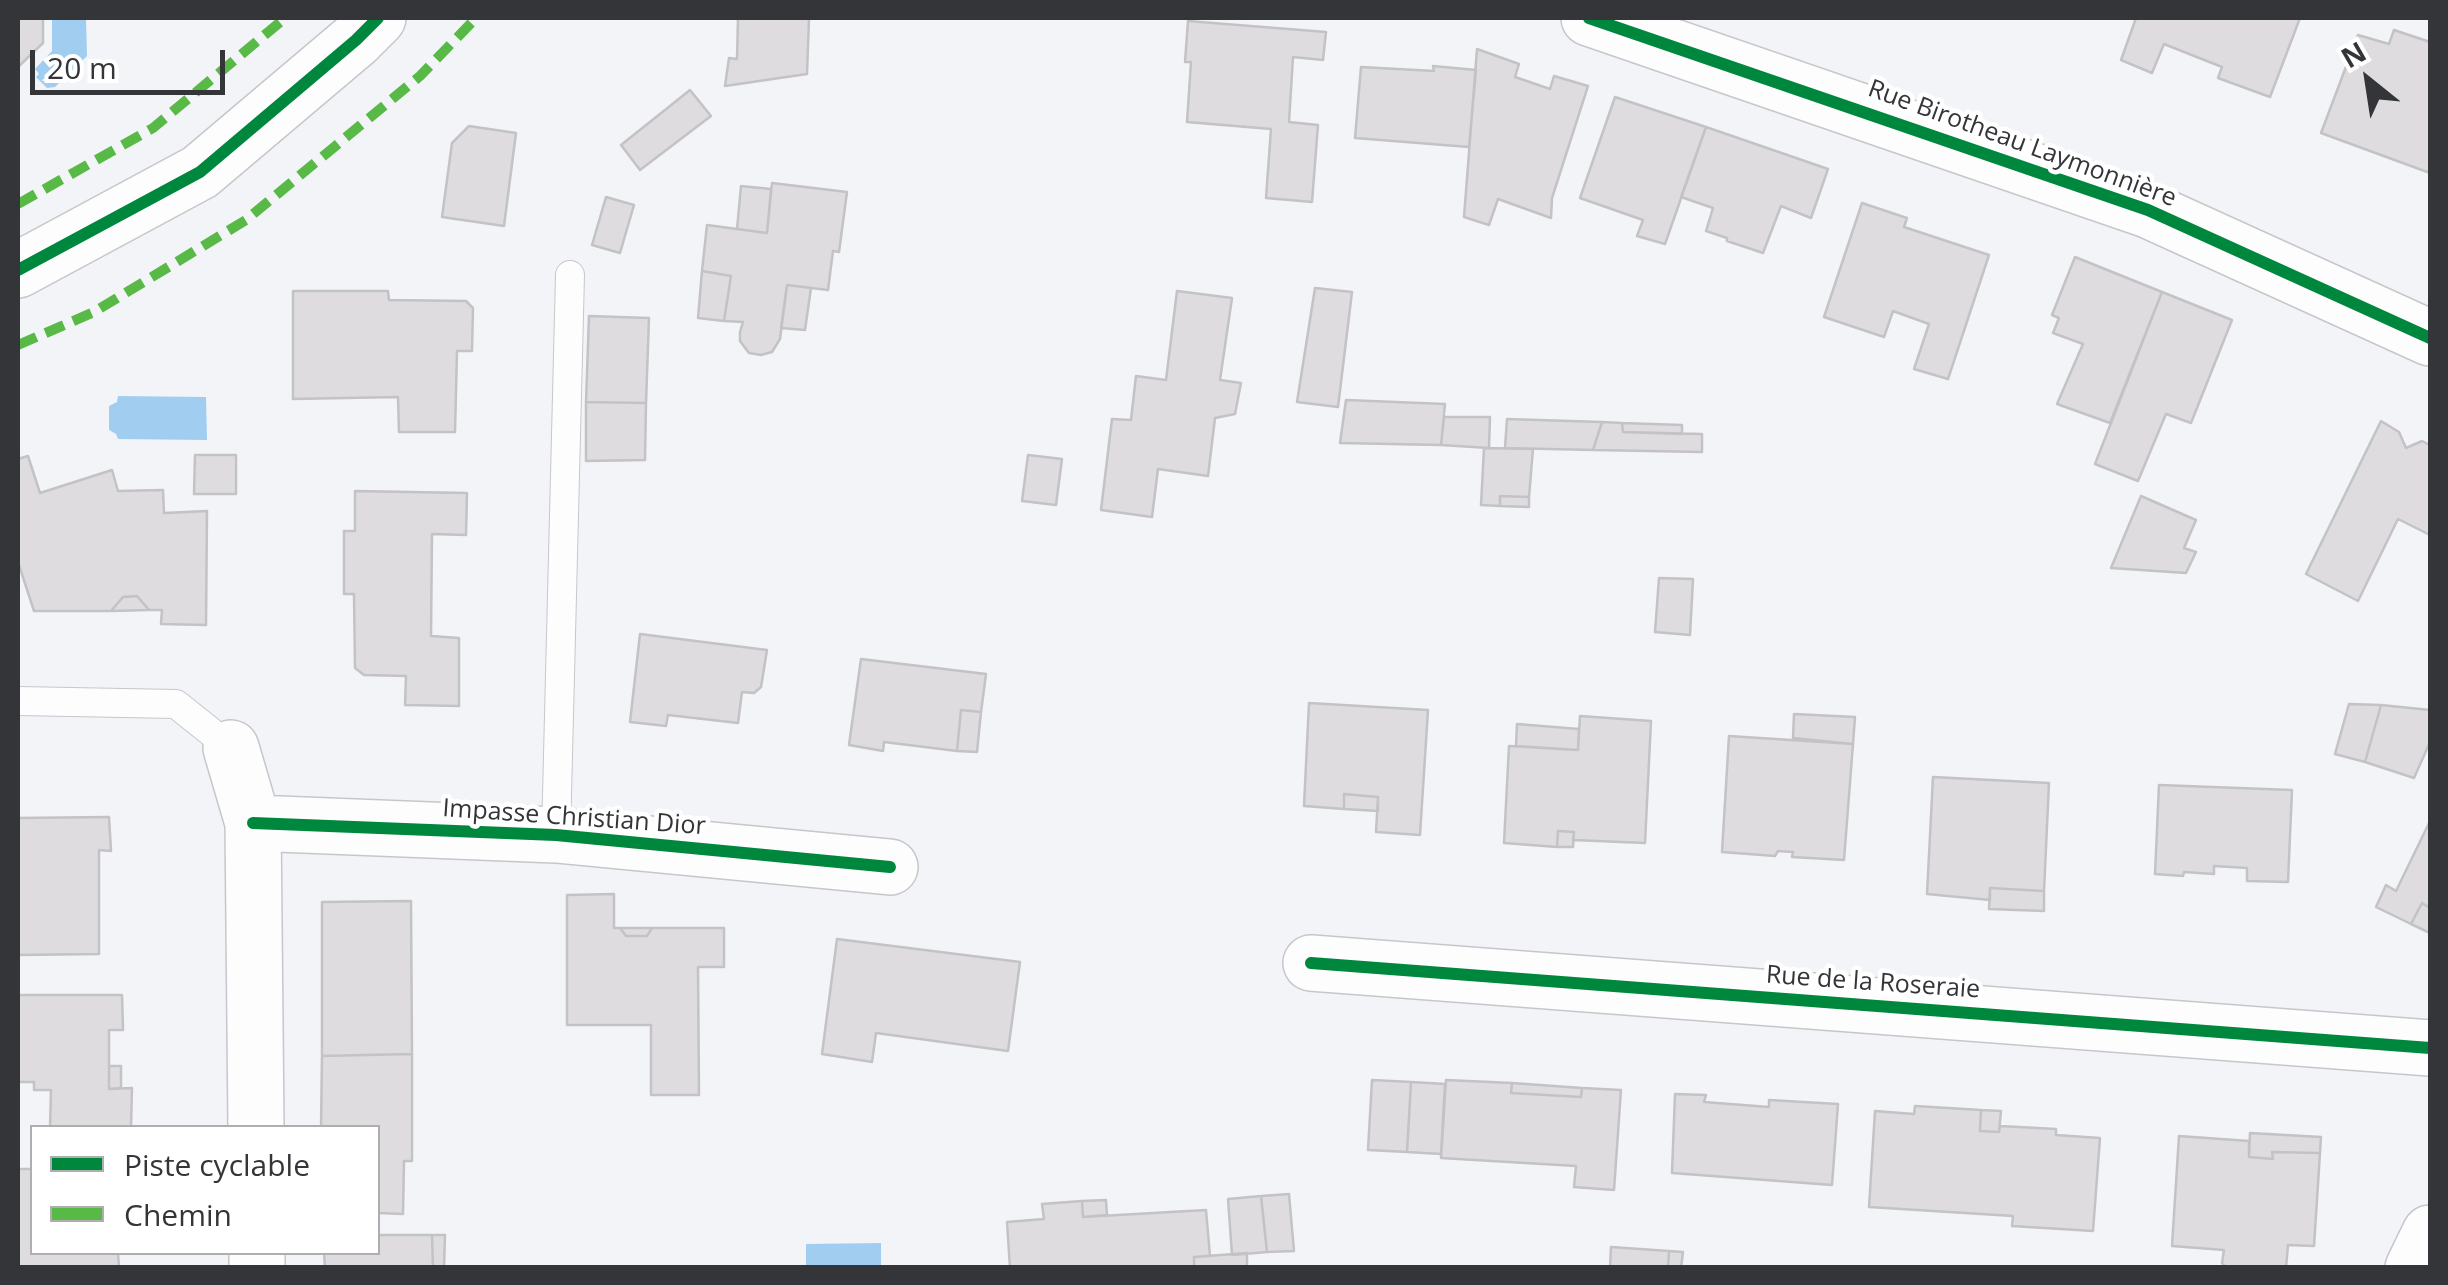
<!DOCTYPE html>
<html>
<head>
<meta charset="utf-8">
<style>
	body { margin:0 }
	#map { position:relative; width:2448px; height:1285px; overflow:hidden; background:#f3f4f8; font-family:"Open Sans",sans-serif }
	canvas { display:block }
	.frame { position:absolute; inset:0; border:20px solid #343538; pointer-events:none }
	.legend { position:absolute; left:30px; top:1125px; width:350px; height:130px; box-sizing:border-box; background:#fff; border:2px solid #aeaeaf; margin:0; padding:12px 18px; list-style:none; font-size:30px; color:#343538 }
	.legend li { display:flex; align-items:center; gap:20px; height:50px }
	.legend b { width:50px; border:2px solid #aeaeaf }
	.north { position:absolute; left:2318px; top:30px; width:100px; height:100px; -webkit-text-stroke:8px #fff; paint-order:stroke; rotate:330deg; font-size:28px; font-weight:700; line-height:40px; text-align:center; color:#343538 }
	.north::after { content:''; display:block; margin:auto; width:35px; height:45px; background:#343538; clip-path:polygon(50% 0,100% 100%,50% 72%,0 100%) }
	.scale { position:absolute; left:30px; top:50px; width:195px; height:45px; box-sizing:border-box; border:5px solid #343538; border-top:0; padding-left:12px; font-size:30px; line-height:35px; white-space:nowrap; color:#343538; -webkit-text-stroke:8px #fff; paint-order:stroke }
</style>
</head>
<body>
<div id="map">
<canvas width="2448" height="1285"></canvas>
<div class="frame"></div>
<ul class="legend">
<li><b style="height:12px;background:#00873e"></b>Piste cyclable</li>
<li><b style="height:12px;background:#58b947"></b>Chemin</li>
</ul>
<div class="north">N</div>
<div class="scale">20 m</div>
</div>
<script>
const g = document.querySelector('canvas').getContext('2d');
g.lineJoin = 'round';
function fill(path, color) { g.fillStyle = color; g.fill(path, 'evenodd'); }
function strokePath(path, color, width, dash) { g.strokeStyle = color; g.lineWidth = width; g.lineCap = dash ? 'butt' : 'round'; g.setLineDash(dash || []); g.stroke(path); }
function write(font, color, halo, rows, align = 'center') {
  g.font = font + ' "Open Sans",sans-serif'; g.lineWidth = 9; g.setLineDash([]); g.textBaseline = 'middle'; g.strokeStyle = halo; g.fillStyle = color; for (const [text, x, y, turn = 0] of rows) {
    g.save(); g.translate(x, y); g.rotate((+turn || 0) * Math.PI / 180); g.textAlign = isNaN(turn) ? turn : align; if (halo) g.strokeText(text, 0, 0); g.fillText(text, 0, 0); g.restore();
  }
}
const water = new Path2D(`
	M52,18H86L87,56L55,87L47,88L36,77L39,74L35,69L52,51Z
	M118,396L206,397L207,440L118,439L116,434L109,430V406L117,402Z
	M881,1243V1267H806V1244Z`);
const building = new Path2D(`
	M18,18H43V43L18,67Z
	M738,18H809L807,74L725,86L729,58L737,59Z
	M2136,18H2300L2270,97L2218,78L2222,67L2164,44L2152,73L2121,60Z
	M1188,21L1326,32L1323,60L1293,57L1289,122L1318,125L1312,202L1266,198L1271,129L1187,122L1191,62H1185Z
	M2394,30L2430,42V173L2321,133L2358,35L2389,44Z
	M1477,49L1519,64L1515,77L1550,89L1554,76L1588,86L1552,198L1551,218L1498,199L1489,225L1464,217Z
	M1433,66L1476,70L1469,147L1355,138L1361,67L1434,71Z
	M690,90L711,116L640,170L621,145Z
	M1615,97L1706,127L1665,244L1637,236L1643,220L1580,198Z
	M469,126L516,133L504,226L442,217L452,143Z
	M1706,127L1828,169L1811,218L1781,206L1763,253L1727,241V238L1706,231L1713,208L1681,197Z
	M772,183L847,192L839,252L833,251L828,290L787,285L780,339L772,352L761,355L749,353L740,341V332L743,322L724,321L731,276L702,271L707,225L767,233Z
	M741,186L771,189L767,233L737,229Z
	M606,197L634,205L620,253L592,245Z
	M1862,203L1907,218L1904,227L1989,255L1948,379L1914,369L1929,324L1893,311L1884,337L1824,317Z
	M2075,257L2162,292L2110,423L2057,404L2083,344L2053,333L2059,318L2052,315Z
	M702,271L731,276L724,321L698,318Z
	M787,285L811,288L805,330L781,328Z
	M1315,288L1352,292L1338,407L1297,402Z
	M293,291H388L389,300L466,301L473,308L472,351H457L455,432H399L398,397L293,399Z
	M1177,291L1232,298L1220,380L1241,383L1235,414L1215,418L1208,476L1158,469L1152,517L1101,510L1112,419L1131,420L1136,376L1166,380Z
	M2162,292L2232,320L2191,423L2166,414L2138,481L2095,464Z
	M589,316L649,318L646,403L586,402Z
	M1346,400L1445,404L1441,445L1340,443Z
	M586,402L646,403L645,460L586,461Z
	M1444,417H1490L1489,448L1441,445Z
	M1507,419L1602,422L1593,450L1505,448Z
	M2381,421L2399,432L2406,448L2422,441L2430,445V535L2398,519L2358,601L2306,574Z
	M1602,422L1622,423L1623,432L1702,434V452L1593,450Z
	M1622,423L1682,425V434L1623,432Z
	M1484,448L1533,449L1529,497L1500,496V506L1481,505Z
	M195,455H236V494H194Z
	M1028,455L1062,459L1056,505L1022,501Z
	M28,456L40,493L112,470L118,491L163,490L164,513L207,511L206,625L161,624L162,610H149L137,596L123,597L111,611H34L18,562V459Z
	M355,491L467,493L466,535L432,534L431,636L459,638V706L405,705L406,676L364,675L355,668L354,594H344V531H355Z
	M1500,496L1529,497V507L1500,506Z
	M2141,496L2196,520L2184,548L2196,552L2186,573L2111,568Z
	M1659,578L1693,579L1690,635L1655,632Z
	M137,596L149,610L111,611L123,597Z
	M640,634L767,650L761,687L754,693L742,692L738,723L668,715L666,726L630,722Z
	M861,659L986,674L981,712L961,710L957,751L884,742L883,751L849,745Z
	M1309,703L1428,710L1420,835L1376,832L1378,797L1344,794V809L1304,806Z
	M2349,704L2381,705L2365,762L2335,754Z
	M2381,705L2430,710V742L2414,778L2365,762Z
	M961,710L981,712L977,752L957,751Z
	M1794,714L1855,717L1853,744L1793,738Z
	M1580,716L1651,721L1645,843L1573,840L1574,832L1558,831L1557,847L1504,843L1509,746L1578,750Z
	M1517,724L1579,729L1578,750L1516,746Z
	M1729,736L1853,744L1844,860L1792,857L1793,852L1778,851L1775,856L1722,852Z
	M1933,777L2049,783L2044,891L1990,888V900L1927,894Z
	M2159,785L2292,790L2288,882L2247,881V868L2214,866V874L2184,872L2183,876L2155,874Z
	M1344,794L1378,797V811L1344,809Z
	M109,817L111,851L99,850V954L18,955V818Z
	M2430,821V908L2422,903L2411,924L2376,907L2386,885L2396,891Z
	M1558,831L1574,832L1573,847H1557Z
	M1990,888L2044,891V911L1989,909Z
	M614,894V928H620L626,936H647L652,928H724V967H698L699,1095H651V1025H567V895Z
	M411,901L412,1054L322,1056V902Z
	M2422,903L2430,908V933L2411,924Z
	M620,928H652L647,936H626Z
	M837,939L1020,962L1008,1051L876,1033L872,1062L822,1054Z
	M18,995H122L123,1030H109V1089L132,1088L131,1128H50L51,1090H34V1082H18Z
	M412,1054V1161H404L403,1214L378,1213V1128H321L322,1056Z
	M109,1066H121V1088L109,1089Z
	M1372,1080L1411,1082L1407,1152L1368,1150Z
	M1446,1080L1512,1083L1511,1093L1581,1097L1582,1088L1621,1090L1614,1190L1574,1187L1576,1166L1441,1158Z
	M1411,1082L1445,1084L1441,1154L1407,1152Z
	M1512,1083L1582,1088L1581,1097L1511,1093Z
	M1675,1094L1706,1095L1704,1102L1769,1107V1100L1838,1104L1832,1185L1672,1173Z
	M1915,1106L1981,1110L1980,1131L1999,1132L2000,1126L2056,1129V1135L2100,1138L2093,1231L2012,1226L2013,1216L1869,1207L1875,1111L1914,1114Z
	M1981,1110L2001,1111L1999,1132L1980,1131Z
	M2250,1133L2321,1137L2320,1153L2272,1152L2273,1159L2249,1157Z
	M2179,1136L2249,1141V1157L2273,1159L2272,1152L2320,1153L2314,1246L2288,1245L2286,1268H2226L2222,1263L2224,1250L2172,1246Z
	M18,1169H32V1252H118L119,1268H18Z
	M1289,1194L1294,1251L1267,1252L1261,1196Z
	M1261,1196L1267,1252L1232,1255L1228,1199Z
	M1106,1200L1107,1215L1083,1217L1082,1201Z
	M1082,1201L1083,1217L1206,1210L1210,1256L1194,1257V1268H1010L1007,1222L1044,1219L1042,1204Z
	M378,1235H432L433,1268H325L324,1252H378Z
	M432,1235H445L444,1268H433Z
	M1611,1247L1669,1251L1668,1268H1610Z
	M1669,1251L1683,1252L1681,1268H1668Z
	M1247,1253V1268H1194V1257Z`);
const lane = new Path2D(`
	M18,701L176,704L231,748
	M556,835L570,275`);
const street = new Path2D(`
	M1589,18L2148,210L2430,338
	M18,270L200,172L356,40L378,18
	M231,748L253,823L256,1128
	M253,823L556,835L890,867
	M1311,963L2430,1048
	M257,1252V1268
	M2413,1268L2430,1233`);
const quiet = new Path2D(`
	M18,204L153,128L285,18
	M18,345L94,312L246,220L420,76L476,18`);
const cycleway = new Path2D(`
	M1589,18L2148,210L2430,338
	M18,270L200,172L356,40L378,18
	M253,823L556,835L890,867
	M1311,963L2430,1048`);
const streetNames = [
	["Rue Birotheau Laymonnière",2022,144,20],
	["Impasse Christian Dior",574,818,4],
	["Rue de la Roseraie",1873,983,4]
];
fill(water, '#a1cef0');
fill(building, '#dedcdf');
strokePath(building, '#c3c2c5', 2.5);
strokePath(lane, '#c6c7ca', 30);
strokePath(street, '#c6c7ca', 58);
strokePath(lane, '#fdfdfe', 28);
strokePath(street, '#fdfdfe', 55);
strokePath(quiet, '#58b947', 10, [20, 10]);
strokePath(cycleway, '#00873e', 12);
write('25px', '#343538', '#fff', streetNames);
</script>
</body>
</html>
